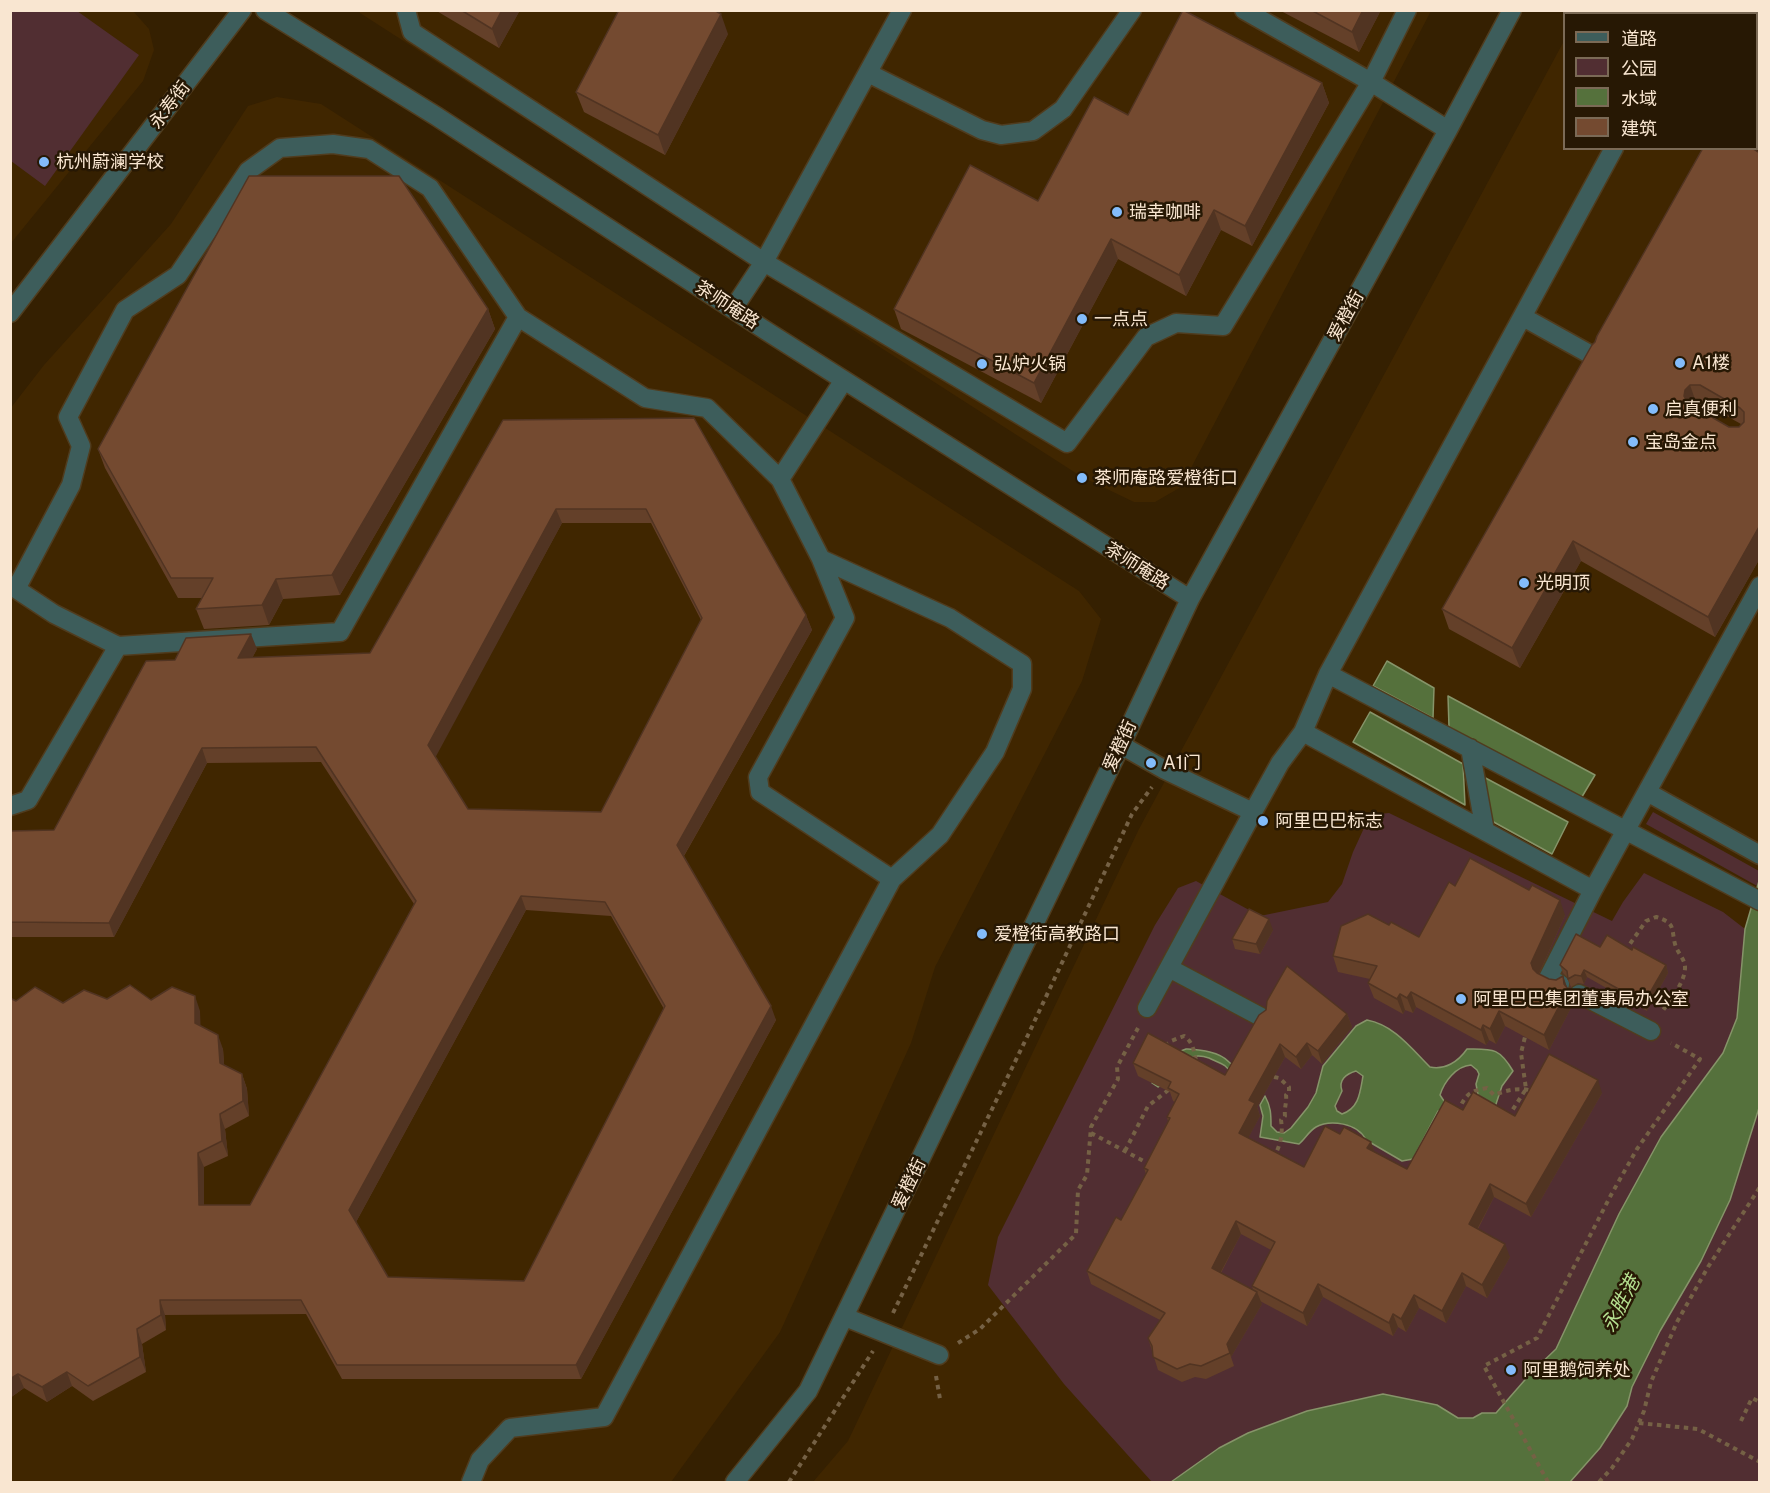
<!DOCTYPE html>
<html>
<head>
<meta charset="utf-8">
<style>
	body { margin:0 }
	#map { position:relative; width:1770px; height:1493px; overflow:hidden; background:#352001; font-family:"Public Sans","Noto Sans SC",sans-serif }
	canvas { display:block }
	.frame { position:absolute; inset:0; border:12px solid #f9e6d1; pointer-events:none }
	.legend { position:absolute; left:1563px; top:12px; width:195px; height:138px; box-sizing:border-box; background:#271804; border:2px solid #7b6a56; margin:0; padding:8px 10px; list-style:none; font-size:18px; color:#f9e6d1 }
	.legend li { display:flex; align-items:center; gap:12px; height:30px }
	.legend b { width:30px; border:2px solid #7b6a56 }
</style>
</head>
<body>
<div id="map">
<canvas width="1770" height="1493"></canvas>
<div class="frame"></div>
<ul class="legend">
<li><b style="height:8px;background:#3d5d5b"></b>道路</li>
<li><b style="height:16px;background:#512e32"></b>公园</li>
<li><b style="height:16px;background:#55713c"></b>水域</li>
<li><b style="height:16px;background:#744a30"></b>建筑</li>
</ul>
</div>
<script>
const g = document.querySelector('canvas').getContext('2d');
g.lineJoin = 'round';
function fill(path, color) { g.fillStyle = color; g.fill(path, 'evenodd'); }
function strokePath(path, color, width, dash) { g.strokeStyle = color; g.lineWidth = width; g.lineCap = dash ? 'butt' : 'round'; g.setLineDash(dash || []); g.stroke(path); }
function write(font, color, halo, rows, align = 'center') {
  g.font = font + ' "Public Sans","Noto Sans SC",sans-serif'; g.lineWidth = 5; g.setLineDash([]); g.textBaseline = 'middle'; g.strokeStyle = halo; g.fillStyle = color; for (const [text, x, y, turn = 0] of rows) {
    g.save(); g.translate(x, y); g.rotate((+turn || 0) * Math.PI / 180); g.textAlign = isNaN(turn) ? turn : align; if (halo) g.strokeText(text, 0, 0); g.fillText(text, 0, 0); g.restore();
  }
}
const built = new Path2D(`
	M11,11H133L149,29L154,50L143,81L11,243Z
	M359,11H1431L1181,487L1155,502H1134L1082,477L360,13Z
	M1581,11H1759V1482H813L848,1441L1139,829L1564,41V148H1756V14L1579,13Z
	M277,97L321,104L1079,591L1101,619L1082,681L935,967L911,1043L780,1332L671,1482H11L10,409L44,365L171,224L248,106Z`);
const green = new Path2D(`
	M10,11H77L139,55L45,186L11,161Z
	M1653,812L1759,871V887L1646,824Z
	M1389,813L1612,921L1623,902L1644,873L1723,912L1745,929L1737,1018L1723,1053L1661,1137L1619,1214L1556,1349L1531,1373L1496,1413H1482L1473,1418H1458L1437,1405L1383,1394L1307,1411L1248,1433L1219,1448L1171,1482H1152L1064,1384L988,1285L998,1237L1155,925L1178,888L1196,881L1260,916L1328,902L1342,884L1353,852L1370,815Z
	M1759,1108V1482H1570L1627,1406L1632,1387L1660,1331L1701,1261L1730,1200Z`);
const water = new Path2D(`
	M1387,661L1434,688L1433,718L1373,686Z
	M1448,696L1595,775L1580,800L1449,727Z
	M1370,712L1463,764L1465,805L1353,742Z
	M1478,774L1568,822L1552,854L1490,820Z
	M1759,881V1108L1730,1200L1701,1261L1660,1331L1632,1387L1627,1406L1600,1448L1570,1482H1171L1219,1448L1248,1433L1307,1411L1383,1394L1437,1405L1458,1418H1473L1482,1413H1496L1531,1373L1556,1349L1619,1214L1661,1137L1723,1053L1737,1018L1745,929Z
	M1367,1020C1394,1025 1411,1048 1430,1067C1445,1070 1458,1062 1467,1049C1492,1049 1499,1047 1513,1071L1502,1086L1495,1107L1478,1095L1476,1084L1479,1074L1477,1070L1471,1065C1456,1066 1444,1082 1440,1095L1448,1107L1446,1114L1438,1111L1413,1159L1402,1161L1366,1140C1358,1123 1330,1119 1316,1127C1309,1131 1305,1139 1299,1144L1260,1137L1263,1116L1260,1105L1265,1096C1271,1107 1271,1114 1271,1126L1277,1132L1284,1133L1291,1128L1308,1107L1316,1093L1323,1066L1356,1026ZM1356,1071L1363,1076C1360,1093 1359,1108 1342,1114L1337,1111L1335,1106L1342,1091C1338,1080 1346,1074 1356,1071Z
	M1186,1049C1200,1050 1219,1051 1229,1062C1233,1065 1235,1071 1237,1075C1228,1072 1229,1067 1222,1064C1218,1062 1213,1060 1209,1058C1181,1048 1178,1077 1158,1087L1152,1083C1160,1067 1167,1055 1186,1049Z`);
const path = new Path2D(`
	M1625,951L1646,921L1656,917C1676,923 1671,928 1675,944C1677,952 1684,958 1685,966C1686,982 1670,999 1662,1012
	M1165,1046L1171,1041L1184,1036C1193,1042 1194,1051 1196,1061
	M1274,1077L1279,1078L1289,1087V1092L1286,1095C1287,1102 1284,1108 1285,1116L1281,1120C1283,1133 1281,1143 1275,1155
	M1458,1112C1465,1095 1469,1091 1487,1088L1494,1095C1507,1090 1519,1087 1533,1091
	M1508,1117L1526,1089L1521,1053L1525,1037
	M1091,1133L1151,1165
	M1125,1151L1148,1106L1171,1088
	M893,1313L1028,1035L1132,814L1152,787
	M958,1343L980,1329L1076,1234L1078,1190L1087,1175L1091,1127L1118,1079L1117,1067L1138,1028
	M936,1376L940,1399
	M1741,1421L1752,1398L1760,1402
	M1639,1423L1698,1429L1760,1462
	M789,1482L873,1351
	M1548,1482L1484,1366L1537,1338L1611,1195L1637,1149L1700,1059L1671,1043
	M1599,1482L1612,1468L1632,1439L1644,1411L1651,1382L1677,1322L1708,1267L1760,1187`);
const minor = new Path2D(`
	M265,10L436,116L768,332L1190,599
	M406,10L412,32L764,262L1067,443L1146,337L1176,323L1223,326L1371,82L1407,10
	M1244,10L1371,82L1448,130
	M868,73L982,130L1001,135L1033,131L1063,109L1132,10
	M1756,118L1760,120
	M733,309L764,262L902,10
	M10,313L242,10
	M1523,317L1593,356
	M780,479L844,380
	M10,585L54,614L118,646L340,632L518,317L645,398L707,408L780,479L821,559L845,618L758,777L760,792L892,879L940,835L995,752L1022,689V664L950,618L821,559
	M16,589L71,485L81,446L68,417L125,310L178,275L248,171L280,148L333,144L369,149L430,188L518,317
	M1328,674L1760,901
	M1303,732L1593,890L1760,586
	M1121,745L1165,770L1253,812L1280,763L1303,732L1328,674L1614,148
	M1470,748L1485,831
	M1647,792L1760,855
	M10,806L28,800L118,646
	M1169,968L1261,1017
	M1560,984L1548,978L1593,890
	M1579,994L1651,1031
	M1147,1008L1253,812
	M845,1317L939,1355
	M471,1482L480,1460L510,1428L604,1417L892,879
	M735,1482L808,1391L1121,745L1190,599L1448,130L1512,10`);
const wall = new Path2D(`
	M435,10H520L499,48Z
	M1279,10H1381L1359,52Z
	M728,34L665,155L584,112L576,92Z
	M1322,83L1329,103L1252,246L1221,230L1186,296L1118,259L1041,403L901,329L894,309L1038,201L1128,115Z
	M1752,148L1760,558L1715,637L1581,561L1520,668L1449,629L1442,609L1595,342ZM1697,405H1707L1741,424L1739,427H1729L1694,408Z
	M488,309L495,329L340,595L283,599L269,625L204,629L196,609L203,598H178L105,468L98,449Z
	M694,418L806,615L812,630L684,856L776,1020L581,1379H342L306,1314L165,1315L166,1330L142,1344L146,1372L93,1401L72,1386L47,1402L24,1388L10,1398L16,1001L63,1003L107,999L151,1000L200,1011V1026L223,1049L224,1065L242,1074L247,1089L249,1116L225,1129L228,1156L204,1167V1205H250L414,904L321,762L207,763L114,937H10V831L54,830L175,660L257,649L252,658L370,653L503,420ZM562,523H651L701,620L601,812L468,809L435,756ZM526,910L611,916L664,1009L524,1281L388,1277L356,1222Z
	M1455,886L1565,915L1539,974L1549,979L1556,980L1563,976L1573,1004L1549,1050L1505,1026L1496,1044L1489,1040L1486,1045L1416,1007L1413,1013L1405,1010L1403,1014L1374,998L1368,983L1370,979L1338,972L1333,956L1389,925L1419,937Z
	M1273,930L1260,954L1235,949L1232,939Z
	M1600,947L1632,950L1666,965L1668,973L1647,1011L1587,977L1584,984L1578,983L1571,987L1567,977L1563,973L1560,965Z
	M1347,1014L1352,1027L1322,1064L1312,1055L1301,1069L1285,1057L1257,1107L1260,1116L1248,1138L1304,1167L1340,1134L1371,1142L1374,1152L1407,1169L1463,1110L1515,1116L1602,1093L1531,1217L1494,1197L1478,1229L1510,1257L1487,1298L1466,1286L1446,1323L1419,1308L1406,1332L1398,1327L1393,1336L1323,1297L1307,1326L1260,1301L1262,1304L1231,1357L1234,1366L1206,1379L1195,1377L1182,1382L1158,1370L1148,1338L1160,1320L1091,1284L1087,1271L1121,1220L1146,1174L1144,1168L1168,1121L1167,1117L1175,1102L1173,1101L1170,1092L1138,1076L1133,1063L1225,1075L1259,1015ZM1241,1234L1271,1250L1252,1286L1253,1290L1221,1273Z`);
const shadedWall = new Path2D(`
	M502,10H520L499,48L492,29Z
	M1363,10H1381L1359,52L1352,32Z
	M721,14L728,34L665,155L658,135Z
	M1322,83L1329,103L1252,246L1245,226Z
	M1214,210L1221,230L1186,296L1179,275Z
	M1111,239L1118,259L1041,403L1034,383Z
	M488,309L495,329L340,595L332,575Z
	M1690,385L1697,405L1692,410L1684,396L1685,390Z
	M556,509L562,523L434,760L428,745Z
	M1760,525V558L1715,637L1708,617Z
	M1573,541L1581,561L1520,668L1512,648Z
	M276,579L283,599L269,625L262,605Z
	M806,615L812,630L682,859L677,845Z
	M251,634L257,649L244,673L238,658Z
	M202,748L207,763L114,937L109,923Z
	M521,896L526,910L355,1224L349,1210Z
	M1560,900L1565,915L1537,978L1538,984L1531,963Z
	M1269,919L1273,930L1260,954L1256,944Z
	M1666,965L1668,973L1647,1011L1644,1003Z
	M1584,970L1587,977L1584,984L1581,976Z
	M1563,976L1573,1004L1549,1050L1544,1035L1564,984Z
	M1411,992L1416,1007L1413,1013L1407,998Z
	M1400,994L1405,1010L1403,1014L1397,999Z
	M195,996L200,1011L201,1038L195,1023Z
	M771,1006L776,1020L581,1379L576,1365Z
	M1499,1011L1505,1026L1496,1044L1490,1029Z
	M1347,1014L1352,1027L1322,1064L1318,1051Z
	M1483,1025L1489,1040L1486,1045L1481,1030Z
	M218,1035L223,1049L225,1077L220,1063Z
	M1307,1043L1312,1055L1301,1069L1296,1057Z
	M1280,1044L1285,1057L1257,1107L1260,1116L1244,1146L1239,1133L1249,1100Z
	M242,1074L247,1089L249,1116L243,1101Z
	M1598,1080L1602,1093L1531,1217L1526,1204Z
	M220,1114L225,1129L228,1156L222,1141Z
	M1371,1142L1375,1154L1367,1148Z
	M198,1153L204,1167V1220L199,1205Z
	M1490,1184L1494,1197L1473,1237L1469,1224Z
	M1236,1221L1241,1234L1216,1281L1212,1268Z
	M1505,1244L1510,1257L1487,1298L1482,1285Z
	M1462,1273L1466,1286L1446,1323L1442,1311Z
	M1318,1284L1323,1297L1307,1326L1303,1313Z
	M1257,1292L1262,1304L1231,1357L1227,1344Z
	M1414,1295L1419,1308L1406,1332L1401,1319Z
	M160,1300L165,1315L166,1330L161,1315Z
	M1393,1314L1398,1327L1393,1336L1389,1323Z
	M137,1329L142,1344L146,1372L140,1357Z
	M67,1372L72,1386L47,1402L42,1387Z
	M18,1374L24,1388L10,1398V1379Z`);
const building = new Path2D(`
	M461,10H502L492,29Z
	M619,10H714L721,14L658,135L576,92Z
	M1183,10L1322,83L1245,226L1214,210L1179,275L1111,239L1034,383L894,309L970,165L1038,201L1094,97L1128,115Z
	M1311,10H1363L1352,32Z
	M1703,148H1752L1760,153V525L1708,617L1573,541L1512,648L1442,609L1592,345L1595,342L1597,336ZM1690,385H1700L1740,408L1744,412V422L1739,427H1729L1689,404L1684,396L1685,390Z
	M249,176H399L488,309L332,575L276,579L262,605L196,609L213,578H171L98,449Z
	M694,418L806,615L677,845L771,1006L576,1365H337L301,1300H160L161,1315L137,1329L140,1357L88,1386L67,1372L42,1387L18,1374L10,1379V998L16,1001L35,987L63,1003L84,990L107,999L130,985L151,1000L172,987L195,996V1023L218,1035L220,1063L242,1074L243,1101L220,1114L222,1141L198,1153L199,1205H250L416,901L316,747L202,748L109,923L10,922V831L54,830L146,661L175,660L186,638L251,634L238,658L370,653L503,420ZM556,509H646L702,618L601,812L468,809L428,745ZM521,896L605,902L665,1006L524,1281L388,1277L349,1210Z
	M1470,858L1529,890L1532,885L1560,900L1531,963L1533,969L1537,973L1549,979L1556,980L1563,976L1564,984L1568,989L1544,1035L1499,1011L1490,1029L1483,1025L1481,1030L1411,992L1407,998L1400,994L1397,999L1368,983L1377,966L1333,956L1341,926L1368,914L1389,925L1391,922L1419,937L1449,882L1455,886Z
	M1249,909L1269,919L1256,944L1232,939Z
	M1576,934L1600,947L1607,935L1632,950L1633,947L1666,965L1644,1003L1584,970L1581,976L1575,975L1568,979L1567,971L1560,965Z
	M1287,966L1347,1014L1318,1051L1307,1043L1296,1057L1280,1044L1249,1100L1255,1103L1239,1133L1304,1167L1325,1126L1340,1134L1344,1127L1371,1142L1367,1148L1407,1169L1445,1100L1463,1110L1473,1092L1515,1116L1549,1054L1598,1080L1526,1204L1490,1184L1469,1224L1505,1244L1482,1285L1462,1273L1442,1311L1414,1295L1401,1319L1393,1314L1389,1323L1318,1284L1303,1313L1252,1286L1275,1242L1236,1221L1212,1268L1257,1292L1227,1344L1230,1353L1201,1366L1190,1364L1177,1369L1153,1357L1152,1346L1148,1338L1165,1313L1087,1271L1116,1217L1121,1220L1148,1170L1144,1168L1170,1118L1167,1117L1179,1094L1168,1088L1171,1082L1133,1063L1148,1033L1225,1075L1259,1015L1266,1010L1267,1001Z`);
const markers = [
	[44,162,6,"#83bcfb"],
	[1117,212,6,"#83bcfb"],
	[1082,319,6,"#83bcfb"],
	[1680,363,6,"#83bcfb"],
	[982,364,6,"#83bcfb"],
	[1653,409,6,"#83bcfb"],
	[1633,442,6,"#83bcfb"],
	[1082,478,6,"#83bcfb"],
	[1524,583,6,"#83bcfb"],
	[1151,763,6,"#83bcfb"],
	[1263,821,6,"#83bcfb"],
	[982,934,6,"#83bcfb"],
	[1461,999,6,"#83bcfb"],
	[1511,1370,6,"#83bcfb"]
];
const streetNames = [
	["永寿街",170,105,-53],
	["茶师庵路",727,305,33],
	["爱橙街",1346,316,-61],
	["茶师庵路",1137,566,32],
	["爱橙街",1120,746,-65],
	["爱橙街",909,1184,-64]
];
const poiNames = [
	["杭州蔚澜学校",56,162],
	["瑞幸咖啡",1129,212],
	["一点点",1094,319],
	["A1楼",1692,363],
	["弘炉火锅",994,364],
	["启真便利",1665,409],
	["宝岛金点",1645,442],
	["茶师庵路爱橙街口",1094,478],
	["光明顶",1536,583],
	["A1门",1163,763],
	["阿里巴巴标志",1275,821],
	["爱橙街高教路口",994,934],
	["阿里巴巴集团董事局办公室",1473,999],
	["阿里鹅饲养处",1523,1370]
];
const waterNames = [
	["永胜港",1621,1304,-63]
];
fill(built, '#402600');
fill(green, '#512e32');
fill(water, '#55713c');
strokePath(water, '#869469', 1.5);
strokePath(minor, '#503c1e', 21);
strokePath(path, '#756145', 4, [4.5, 4.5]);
strokePath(minor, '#3d5d5b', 18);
fill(wall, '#644029');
fill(shadedWall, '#513422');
fill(building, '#744a30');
strokePath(building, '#513422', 1.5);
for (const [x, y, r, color] of markers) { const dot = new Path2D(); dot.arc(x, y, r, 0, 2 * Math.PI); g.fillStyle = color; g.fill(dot); strokePath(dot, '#271804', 2); }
write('18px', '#f9e6d1', '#271804', streetNames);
write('18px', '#f9e6d1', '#271804', poiNames, 'left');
write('italic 20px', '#b4df8f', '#271804', waterNames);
</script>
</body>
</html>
